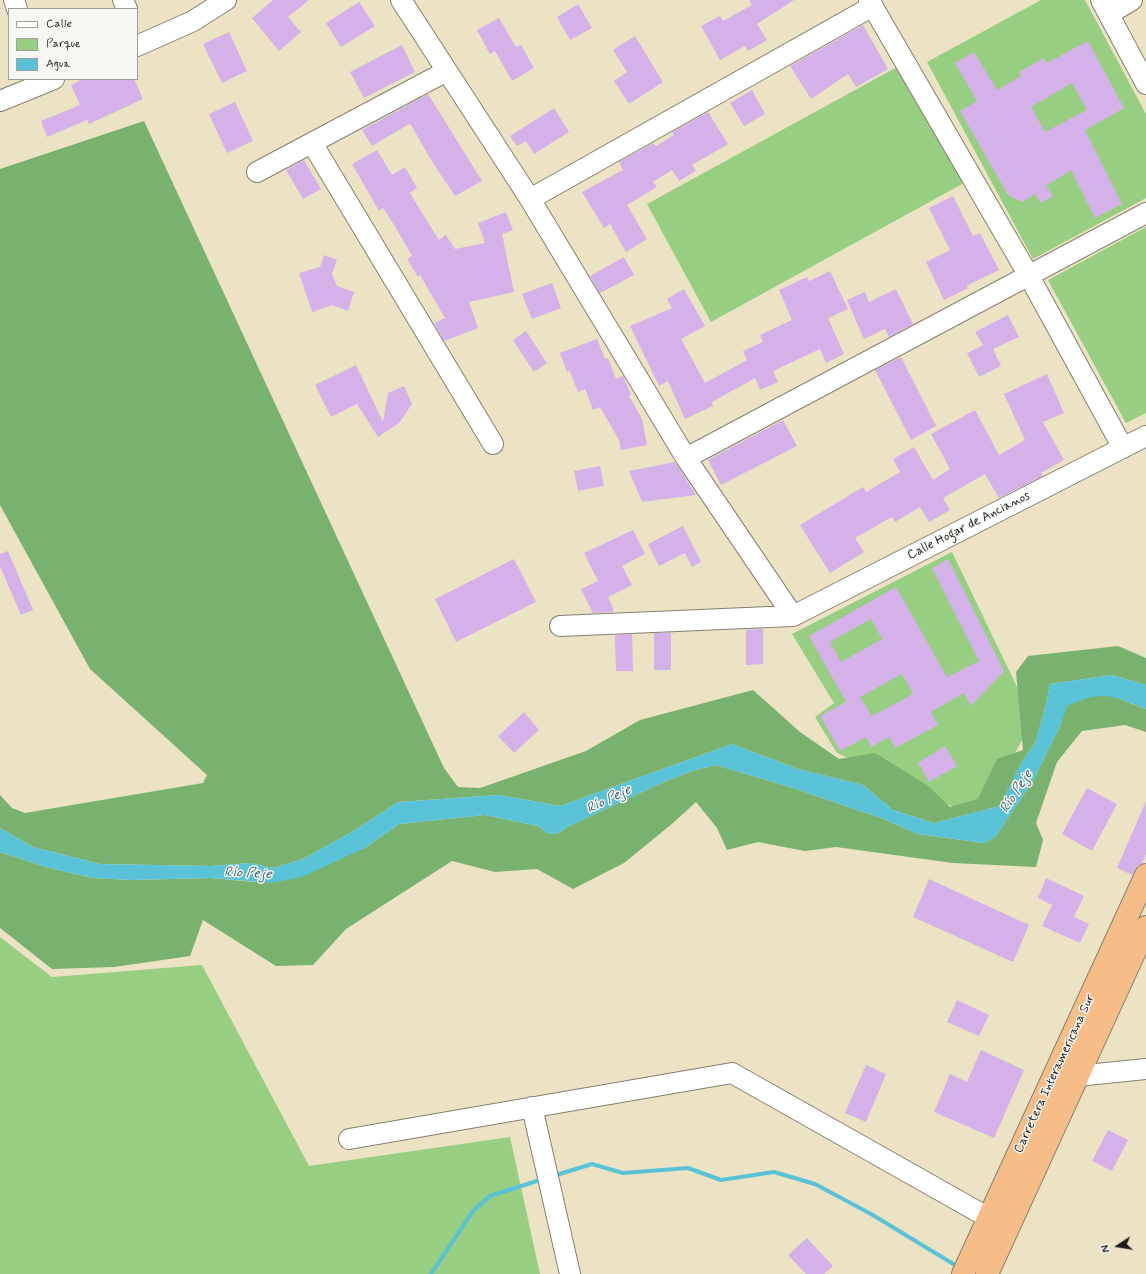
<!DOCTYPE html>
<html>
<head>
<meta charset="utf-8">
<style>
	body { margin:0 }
	#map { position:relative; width:1146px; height:1274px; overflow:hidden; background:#ece3c4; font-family:Mynerve,sans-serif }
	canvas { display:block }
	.legend { position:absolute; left:8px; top:8px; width:130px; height:72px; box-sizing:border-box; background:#f6f6f2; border:1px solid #9f9f9c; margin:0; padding:5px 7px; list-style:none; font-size:12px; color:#1c1c1c }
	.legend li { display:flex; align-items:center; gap:8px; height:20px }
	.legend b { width:20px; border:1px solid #9f9f9c }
	.north { position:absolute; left:1098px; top:1226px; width:40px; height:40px; -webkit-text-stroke:3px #f6f6f2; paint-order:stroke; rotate:258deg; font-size:11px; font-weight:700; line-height:16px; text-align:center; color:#1c1c1c }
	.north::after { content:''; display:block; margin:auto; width:14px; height:18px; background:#1c1c1c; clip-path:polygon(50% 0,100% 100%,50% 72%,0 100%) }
</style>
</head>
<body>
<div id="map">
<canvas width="1146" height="1274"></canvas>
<ul class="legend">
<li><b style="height:5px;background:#fff"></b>Calle</li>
<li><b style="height:11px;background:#97ce81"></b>Parque</li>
<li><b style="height:11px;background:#5ac2d7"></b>Agua</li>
</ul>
<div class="north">N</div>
</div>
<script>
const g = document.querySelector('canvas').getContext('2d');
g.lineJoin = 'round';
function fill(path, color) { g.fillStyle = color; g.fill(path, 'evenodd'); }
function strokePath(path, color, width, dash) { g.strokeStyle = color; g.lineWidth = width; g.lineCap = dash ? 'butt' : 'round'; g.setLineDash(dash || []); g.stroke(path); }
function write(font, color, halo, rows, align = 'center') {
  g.font = font + ' Mynerve,sans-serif'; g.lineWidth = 3; g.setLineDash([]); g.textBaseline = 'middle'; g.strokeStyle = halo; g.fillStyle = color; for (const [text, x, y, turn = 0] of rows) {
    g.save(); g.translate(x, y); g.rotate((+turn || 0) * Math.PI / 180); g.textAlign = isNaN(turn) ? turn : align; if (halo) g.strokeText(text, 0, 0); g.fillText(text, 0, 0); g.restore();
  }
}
const green = new Path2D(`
	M1041,0H1085L1146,114V198L1033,259L927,62Z
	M899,66L964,183L711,322L647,204Z
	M1146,227V413L1126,423L1048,280Z
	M952,552L1033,720L979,819L837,753L815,717L834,703L792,634Z
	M0,937L52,977L202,965L309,1166L510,1137L540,1274H0Z`);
const forest = new Path2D(`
	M144,121L444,768L458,787L480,788L586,751L640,720L753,690L800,732L839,759L875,753L927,785L950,807L978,799L997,759L1023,750L1016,672L1028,656L1118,646L1146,658V685L1112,675L1050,684L1045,709L1035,743L1022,762L1000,806L934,823L893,810L863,785L798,769L732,744L560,806L499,795L398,802L352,832L303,859L273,868L250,863L211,866L100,864L33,847L0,828V795L12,808L25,813L203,783L207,775L90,669L0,505V169Z
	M1089,696H1112L1146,709V732L1125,725L1082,731L1057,762L1036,823L1043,840L1036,867L953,863L836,847L805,851L758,842L727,850L717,828L696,802L673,823L624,863L573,889L537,869L495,872L452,861L346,929L313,965L276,966L203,920L190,956L114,967L52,969L0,928V852L49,868L93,878L130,880L211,878L254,882L365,848L399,824L485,815L538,826L549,834L559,833L567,827L666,781L695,770L716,765L796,789L881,818L918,834L984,843L996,836L1034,779L1060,726L1066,706Z`);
const water = new Path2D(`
	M1112,675L1146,685V709C1110,695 1103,690 1067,706L1060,726L1034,779L996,836L984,843L918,834L881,818L796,789L716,765L695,770L666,781L567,827L559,833L549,834L538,826L485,815L399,824L365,848L302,877L272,883L211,878L130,880L93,878L49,868L0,852V828L33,847L100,864L211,866L250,863L273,868L303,859L352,832L398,802L499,795L560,806L732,744L798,769L863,785L893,810L934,823L1000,806L1022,762L1035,743L1045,709L1050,684Z`);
const stream = new Path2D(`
	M553,1176L592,1164L623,1173L688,1168L721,1180L774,1172L815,1184L871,1214L955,1265
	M431,1274L473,1211L490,1196L543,1179`);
const building = new Path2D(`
	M273,0H309L288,17L301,32L279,51L252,18Z
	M749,0H794L757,24L767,40L748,51L745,46L720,60L701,26L720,16L723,21L752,5Z
	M359,2L375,26L341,47L326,23Z
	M578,4L592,28L570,40L557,17Z
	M499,18L516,47L521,45L534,68L512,81L495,51L490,54L477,30Z
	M863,25L888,69L856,87L848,74L811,99L790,66Z
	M229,32L247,71L222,83L203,44Z
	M635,36L663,82L629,104L614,81L627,72L613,50Z
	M1088,41L1124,108L1085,130L1122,204L1095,218L1071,170L1046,186L1053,196L1041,203L1035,194L1022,202L1008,195L960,111L977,101L955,63L974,52L997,90L1021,76L1019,72L1044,58L1047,63ZM1072,83L1087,110L1045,132L1031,107Z
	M402,45L415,72L364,98L350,72Z
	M83,79H134L143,99L89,124L87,120L47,137L41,121L80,105L71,85Z
	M752,90L765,114L744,126L730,103Z
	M428,94L482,181L455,196L431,160L411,125L409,124L372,146L362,130Z
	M235,102L253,141L227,153L209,114Z
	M554,108L569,132L534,154L526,141L517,146L510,136Z
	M708,112L728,144L692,165L696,171L679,181L672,170L653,182L657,187L627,205L647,239L626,252L610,224L604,228L582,192L623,170L619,162L653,143L656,146L674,135L672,132Z
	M377,150L392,175L405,167L417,188L410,193L427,221L439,240L446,235L455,249L485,243L478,223L506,212L513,230L502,234L514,292L469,302L478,328L444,341L434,323L445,318L420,275L418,277L407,259L412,256L396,228L383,208L379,211L352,164Z
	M304,160L321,189L303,199L286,170Z
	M953,196L973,236L980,233L999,270L966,286L968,288L944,300L926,262L950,250L929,208Z
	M324,255L337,260L332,274L337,286L354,292L348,311L332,305L312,312L299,273L320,267Z
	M624,257L634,275L600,293L590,276Z
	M830,271L848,309L828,318L844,354L826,363L820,349L773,371L778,382L760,390L755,378L712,402L713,406L685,419L668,381L659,386L630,326L672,308L667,299L684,289L705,326L681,339L705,383L747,360L743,351L763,342L760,335L792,320L779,290L807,277L809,281Z
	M552,283L561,308L532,319L522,294Z
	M896,289L913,324L889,337L885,329L864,339L847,300L865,292L869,302Z
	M1008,315L1019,337L993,349L1001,366L979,377L967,353L983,345L975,332Z
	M526,331L547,363L534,372L513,340Z
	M597,339L605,359L608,358L616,379L623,376L631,395L629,396L642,419L647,445L621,450L619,440L600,407L593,410L585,389L578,392L570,371L567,372L560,353Z
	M901,357L936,426L911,440L875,370Z
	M356,365L383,422L388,393L404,386L412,404L399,423L378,437L357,404L331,417L315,385Z
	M1047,374L1064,413L1043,422L1064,460L1041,473L1043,476L999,498L985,474L943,498L950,510L929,522L920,507L895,522L892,517L855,538L864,552L830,573L800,525L863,487L866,492L900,472L893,459L914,447L933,480L950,469L931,434L975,410L999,455L1025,440L1004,394Z
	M783,420L797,446L721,485L708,460Z
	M675,462L696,495L642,502L629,471Z
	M600,466L604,486L578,491L574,471Z
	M683,526L701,562L692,567L685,553L659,566L648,544Z
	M633,530L645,554L622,566L632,585L608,597L613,608V612L593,613L581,589L598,581L584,553Z
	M8,551L33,610L21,615L0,566V554Z
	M514,559L536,602L456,642L435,599Z
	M948,559L1004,671L971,706L964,693L931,712L938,725L895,748L889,737L871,747L866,737L840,751L820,716L846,702L809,636L896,587L947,677L979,661L932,568ZM871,619L882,639L841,662L830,642ZM902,674L913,694L872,716L860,697Z
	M763,629V664L746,665V630Z
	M654,633H671V670H654Z
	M632,634L633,671H616L615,635Z
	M524,712L539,730L514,753L498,736Z
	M945,746L957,766L929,782L918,763Z
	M1087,788L1117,804L1092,851L1062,834Z
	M1146,801V854L1142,864L1138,865L1132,875L1117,868Z
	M1046,878L1084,896L1074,917L1089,924L1080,943L1042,926L1052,905L1038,898Z
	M929,879L1029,925L1013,962L913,917Z
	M957,1000L989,1015L979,1036L947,1022Z
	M981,1050L1024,1070L994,1138L934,1112L950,1074L967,1082Z
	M866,1065L886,1074L866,1122L845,1113Z
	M1108,1130L1128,1140L1112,1171L1092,1161Z
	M807,1238L833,1266L824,1274H806L788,1255Z`);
const minor = new Path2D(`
	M14,0L17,9
	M123,0L127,9
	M401,0L530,199L686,458L793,616
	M869,0L1029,276L1123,448
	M1101,0L1146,84
	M1109,14L1132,0
	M137,46L193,21L226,0
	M0,101L54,79
	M312,143L493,444
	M257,172L447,71
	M530,199L873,6
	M686,458L1146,213
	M560,626L793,616L1146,436
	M1077,1076L1146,1069
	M532,1107L570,1274
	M349,1139L732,1073L989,1218`);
const highway = new Path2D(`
	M963,1274L1146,875
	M987,1274L1146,927`);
const streetNames = [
	["Calle Hogar de Ancianos",969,526,-27],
	["Carretera Interamericana Sur",1055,1074,-65]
];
const waterNames = [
	["Río Peje",1017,792,-57],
	["Río Peje",609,800,-26],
	["Río Peje",248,874,3]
];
fill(green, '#97ce81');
fill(forest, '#79b16f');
fill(water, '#5ac2d7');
strokePath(stream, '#5ac2d7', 4);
fill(building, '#d4b2e9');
strokePath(minor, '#848070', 22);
strokePath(highway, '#848070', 24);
strokePath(minor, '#fff', 20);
strokePath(highway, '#f7bd88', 22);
write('13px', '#1c1c1c', '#f6f6f2', streetNames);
write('italic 14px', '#355e67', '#f6f6f2', waterNames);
</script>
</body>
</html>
